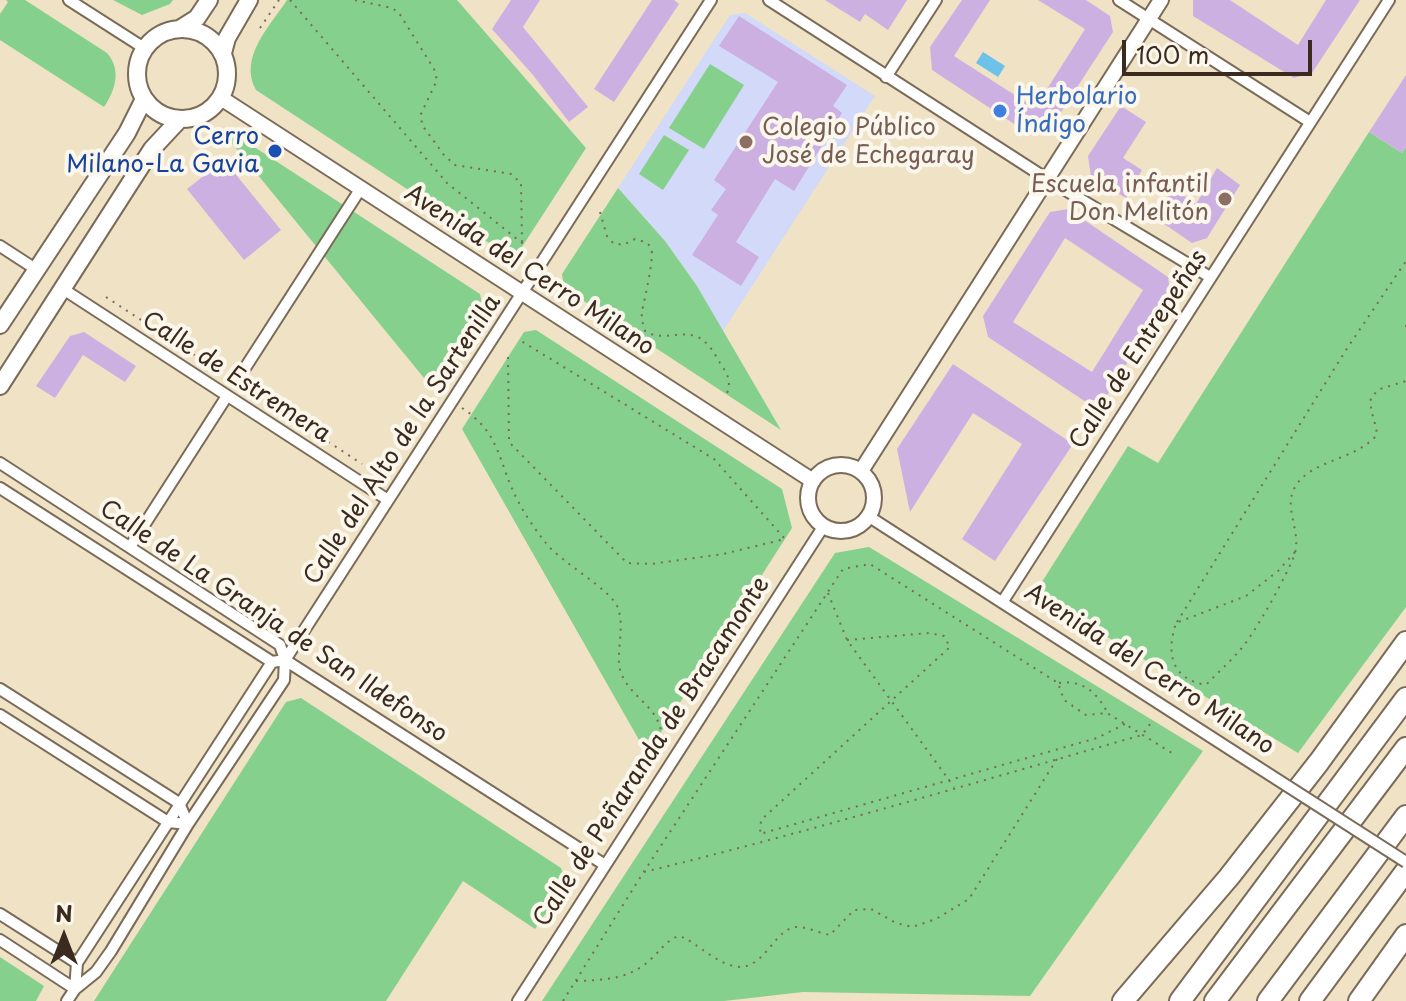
<!DOCTYPE html>
<html>
<head>
<meta charset="utf-8">
<style>
	body { margin:0 }
	#map { position:relative; width:1406px; height:1001px; overflow:hidden; background:#f0e2c5; font-family:"Playpen Sans",sans-serif }
	canvas { display:block }
	.north { position:absolute; left:24px; top:897px; width:80px; height:80px; -webkit-text-stroke:6px #fbf7ec; paint-order:stroke; rotate:0deg; font-size:22px; font-weight:700; line-height:32px; text-align:center; color:#3b2a1e }
	.north::after { content:''; display:block; margin:auto; width:28px; height:36px; background:#3b2a1e; clip-path:polygon(50% 0,100% 100%,50% 72%,0 100%) }
	.scale { position:absolute; left:1122px; top:40px; width:190px; height:36px; box-sizing:border-box; border:4px solid #3b2a1e; border-top:0; padding-left:10px; font-size:24px; line-height:28px; white-space:nowrap; color:#3b2a1e; -webkit-text-stroke:6px #fbf7ec; paint-order:stroke }
</style>
</head>
<body>
<div id="map">
<canvas width="1406" height="1001"></canvas>
<div class="north">N</div>
<div class="scale">100 m</div>
</div>
<script>
const g = document.querySelector('canvas').getContext('2d');
g.lineJoin = 'round';
function fill(path, color) { g.fillStyle = color; g.fill(path, 'evenodd'); }
function strokePath(path, color, width, dash) { g.strokeStyle = color; g.lineWidth = width; g.lineCap = dash ? 'butt' : 'round'; g.setLineDash(dash || []); g.stroke(path); }
function write(font, color, halo, rows, align = 'center') {
  g.font = font + ' "Playpen Sans",sans-serif'; g.lineWidth = 8; g.setLineDash([]); g.textBaseline = 'middle'; g.strokeStyle = halo; g.fillStyle = color; for (const [text, x, y, turn = 0] of rows) {
    g.save(); g.translate(x, y); g.rotate((+turn || 0) * Math.PI / 180); g.textAlign = isNaN(turn) ? turn : align; if (halo) g.strokeText(text, 0, 0); g.fillText(text, 0, 0); g.restore();
  }
}
const built = new Path2D(`
	M745,13L875,96L723,331L697,286L665,241L618,188L730,15Z`);
const green = new Path2D(`
	M6,0H25L107,53C122,70 115,91 104,107L0,40V14L8,2Z
	M113,0H173L170,4L142,15Z
	M287,0H457L586,148L520,250L506,254L256,90C238,58 270,26 287,0Z
	M710,64L744,85L704,149L669,128Z
	M221,130L242,139L480,294L483,308L433,389Z
	M1369,132L1402,153L1406,147V607L1298,753L1043,598L1040,585L1128,446L1158,463Z
	M664,135L689,150L663,190L639,174Z
	M618,188L665,241L697,286L781,430L564,288L562,274Z
	M536,330L782,489L792,528L647,754L462,429L524,332Z
	M869,547L1203,751L1030,996L803,992L724,1001H542L835,553Z
	M301,698L561,868L566,884L535,929L463,881L386,1001H94L286,702Z
	M0,957L44,986L36,1001H0Z`);
const water = new Path2D(`
	M983,52L1005,66L998,77L976,63Z`);
const building = new Path2D(`
	M511,0H540L523,27L588,107L569,122L533,75L492,29Z
	M652,0H674L679,4L614,102L594,89Z
	M825,0H907L888,30L865,14L860,22Z
	M962,0H990L954,56L1035,108L1085,29L1038,0H1086L1110,16L1113,32L1048,132L1031,135L932,70L930,47Z
	M1193,0H1230L1298,45L1326,0H1360L1312,73L1294,78L1193,16Z
	M739,16L847,85L833,106L842,113L794,191L775,179L736,242L759,257L741,286L692,255L718,215L711,210L726,189L714,180L778,82L719,46Z
	M1406,75V147L1402,153L1369,132Z
	M1121,106L1146,122L1123,158L1142,170L1126,198L1091,177L1088,156Z
	M224,160L281,230L244,260L187,189Z
	M1217,168L1240,185L1207,238L1192,243L1154,217L1173,188L1196,204Z
	M1068,209L1168,277L1170,293L1106,397L1086,402L988,337L983,316L1050,212ZM1065,238L1143,290L1092,372L1013,322Z
	M84,332L136,366L125,382L83,355L55,398L36,386L70,336Z
	M953,364L1073,444L995,561L962,539L1022,444L973,413L910,512L897,449Z`);
const path = new Path2D(`
	M290,0L447,183L527,247
	M355,0L392,8L399,13L434,69L437,80L421,114L422,125L444,155L455,165L511,174L521,183L522,244
	M260,28L279,0
	M600,212L607,236L613,243L623,245L635,239C641,241 648,242 651,248C655,257 644,300 642,312C641,318 643,324 645,331C664,344 687,325 705,342C711,347 716,356 720,363C729,376 732,383 725,398
	M106,297L225,375
	M1406,325V329
	M508,357L509,442L627,563L651,564L723,554L785,539L714,459L518,339
	M248,389L362,464
	M462,408C502,434 498,464 518,501C525,515 535,529 545,542C561,563 611,589 618,608C624,625 618,646 619,663C621,686 640,696 653,713C662,725 658,732 671,744
	M1295,552L1278,571L1246,596L1176,623C1166,653 1171,679 1206,685C1217,673 1230,662 1240,650C1254,635 1289,572 1295,553C1301,530 1283,508 1295,487C1310,460 1354,461 1377,435C1376,421 1369,412 1371,397L1380,389L1406,381
	M828,593L847,640L954,787
	M1177,622L1346,350L1406,261
	M847,640L929,633L944,636L950,647L761,820L760,834L1097,738L1125,724
	M1059,683C1082,680 1096,691 1107,712
	M1173,689L1179,676
	M644,872C812,831 977,782 1142,735L1153,720
	M576,981C603,980 627,980 649,961C659,952 666,941 678,936L685,938C700,947 717,962 733,966C765,974 774,925 799,927C809,928 820,933 830,935L854,910L871,909L896,923L912,927L936,919L969,899L1057,759
	M563,1001L643,873L843,569L870,564L1058,683L1064,700L1086,715L1107,713L1172,753`);
const street = new Path2D(`
	M69,0L144,48
	M769,0L1047,179L1210,277
	M1119,0L1310,122
	M886,77L936,0
	M0,246L37,270
	M63,289L388,500
	M236,382L361,188
	M0,463L280,645L285,660L284,680L188,824L111,951L96,972L75,989L67,1001
	M0,488L272,662
	M868,516L1239,755
	M130,547L227,396
	M1003,601L1389,0
	M285,660L605,865
	M0,689L179,803L188,824
	M0,715L168,822L188,824
	M0,914L77,963
	M0,940L75,989
	M75,989L77,963L272,662L285,660L711,0
	M518,1001L823,527`);
const secondary = new Path2D(`
	M221,98L813,481
	M808 498a33 33 0 1 1 66 0a33 33 0 1 1-66 0Z
	M861,471L1161,0`);
const primary = new Path2D(`
	M181,28L197,18L209,0
	M137 74a45 45 0 1 1 90 0a45 45 0 1 1-90 0Z
	M223,53L227,38L249,0
	M0,325L127,133L144,99
	M0,386L152,149L179,120`);
const highway = new Path2D(`
	M1123,1001L1229,877L1319,762L1406,642
	M1180,1001L1406,698
	M1215,1001L1406,748
	M1268,1001L1406,816
	M1310,1001L1406,871
	M1359,1001L1406,935`);
const streetBridge = new Path2D(`
	M1239,755L1406,862`);
const markers = [
	[1000,111,8,"#3f7fe0"],
	[746,142,8,"#8d6e63"],
	[275,151,8,"#1a4fb4"],
	[1225,199,8,"#8d6e63"]
];
const shopNames = [
	["Herbolario",1016,97],
	["Índigo",1016,125]
];
const educationNames = [
	["Colegio Público",762,128],
	["José de Echegaray",762,156],
	["Escuela infantil",1209,185,"right"],
	["Don Melitón",1209,213,"right"]
];
const transitNames = [
	["Cerro",259,137],
	["Milano-La Gavia",259,165]
];
const streetNames = [
	["Avenida del Cerro Milano",529,271,33],
	["Calle de Entrepeñas",1139,350,-57],
	["Calle de Estremera",236,378,33],
	["Calle del Alto de la Sartenilla",403,440,-57],
	["Calle de La Granja de San Ildefonso",273,622,34],
	["Avenida del Cerro Milano",1149,670,33],
	["Calle de Peñaranda de Bracamonte",652,752,-57]
];
fill(built, '#d2d9f9');
fill(green, '#86d08d');
fill(water, '#6dc2ea');
fill(building, '#cdb0e2');
strokePath(street, '#7a6a58', 14);
strokePath(secondary, '#7a6a58', 18);
strokePath(primary, '#7a6a58', 20);
strokePath(highway, '#7a6a58', 24);
strokePath(path, '#7a6a58', 2, [2, 6]);
strokePath(street, '#fff', 10);
strokePath(secondary, '#fff', 14);
strokePath(primary, '#fff', 16);
strokePath(highway, '#fff', 20);
strokePath(streetBridge, '#7a6a58', 14, []);
strokePath(streetBridge, '#fff', 10);
for (const [x, y, r, color] of markers) { const dot = new Path2D(); dot.arc(x, y, r, 0, 2 * Math.PI); g.fillStyle = color; g.fill(dot); strokePath(dot, '#fbf7ec', 3); }
write('24px', '#366cbe', '#fbf7ec', shopNames, 'left');
write('24px', '#785e54', '#fbf7ec', educationNames, 'left');
write('24px', '#164399', '#fbf7ec', transitNames, 'right');
write('24px', '#3b2a1e', '#fbf7ec', streetNames);
</script>
</body>
</html>
